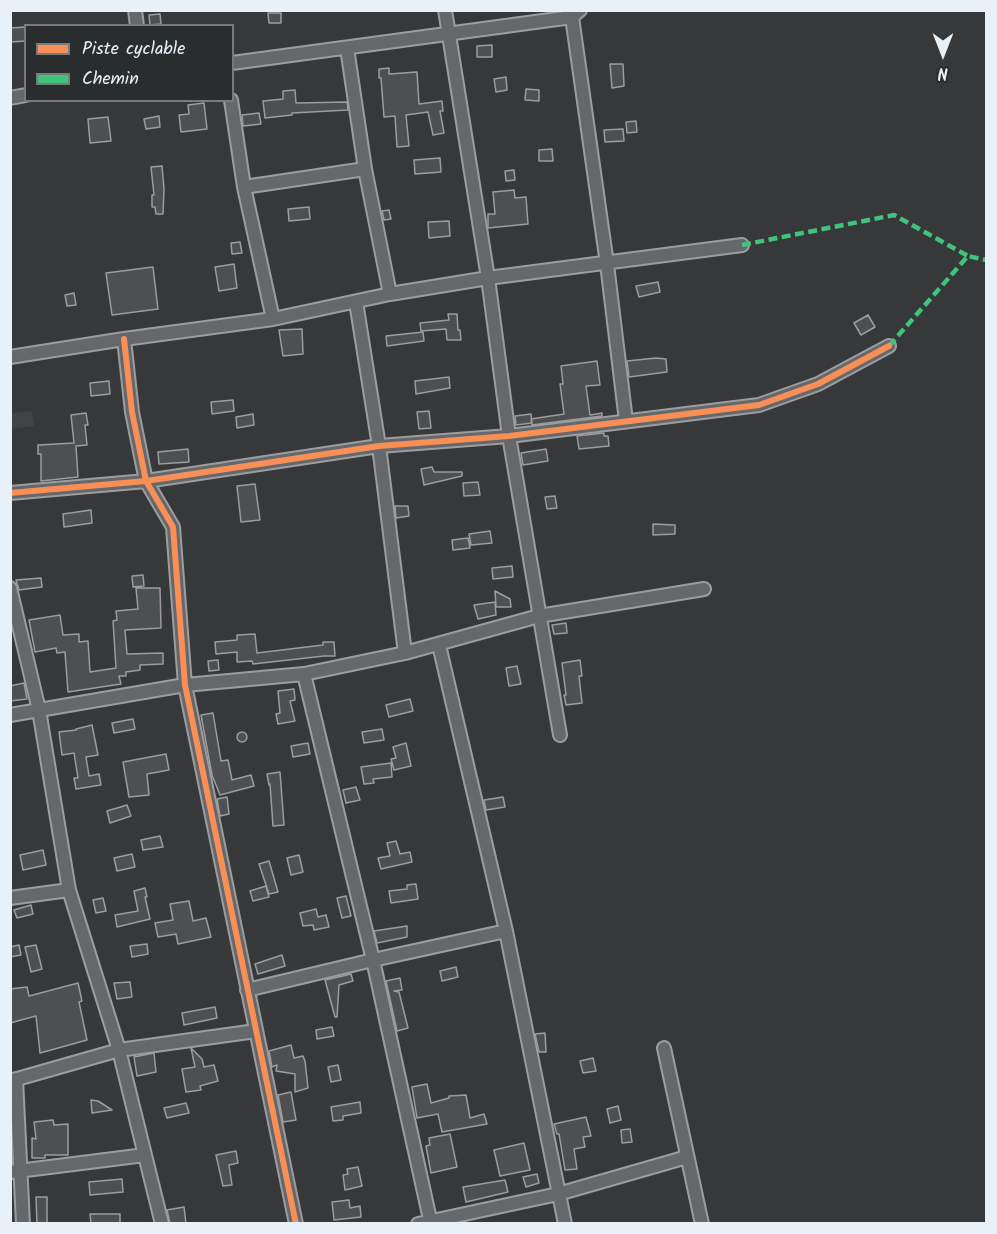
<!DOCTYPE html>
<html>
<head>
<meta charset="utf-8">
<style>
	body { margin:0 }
	#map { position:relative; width:997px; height:1234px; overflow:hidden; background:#363839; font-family:Kalam,sans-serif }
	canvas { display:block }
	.frame { position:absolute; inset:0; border:12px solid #e8f1f8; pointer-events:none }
	.legend { position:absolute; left:24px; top:24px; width:210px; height:78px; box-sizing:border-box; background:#2a2d2e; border:2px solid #767b7f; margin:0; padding:8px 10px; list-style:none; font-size:18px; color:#e8f1f8 }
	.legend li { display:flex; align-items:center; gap:12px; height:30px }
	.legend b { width:30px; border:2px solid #767b7f }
	.north { position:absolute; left:913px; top:24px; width:60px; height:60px; -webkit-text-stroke:4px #2a2d2e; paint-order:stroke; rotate:180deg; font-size:16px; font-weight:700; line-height:24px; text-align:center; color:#e8f1f8 }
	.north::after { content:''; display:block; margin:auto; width:21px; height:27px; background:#e8f1f8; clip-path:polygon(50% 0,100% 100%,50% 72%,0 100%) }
</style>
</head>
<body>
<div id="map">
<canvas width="997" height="1234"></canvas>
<div class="frame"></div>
<ul class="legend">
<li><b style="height:8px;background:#f78f57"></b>Piste cyclable</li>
<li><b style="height:8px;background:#40c37c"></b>Chemin</li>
</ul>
<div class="north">N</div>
</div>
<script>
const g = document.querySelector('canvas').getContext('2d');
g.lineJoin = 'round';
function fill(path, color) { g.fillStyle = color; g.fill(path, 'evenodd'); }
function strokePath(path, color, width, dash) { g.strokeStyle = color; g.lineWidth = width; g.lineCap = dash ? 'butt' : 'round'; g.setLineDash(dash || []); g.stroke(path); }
const built = new Path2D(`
	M32,411L34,426L11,429V413Z`);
const building = new Path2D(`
	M268,13H281V23H269Z
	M160,14L161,24L150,25L149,15Z
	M26,27V41L10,42V28Z
	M492,45V57H477V46Z
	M610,64H623L624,86L612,88Z
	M389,68V74L417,72L419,104L442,101L443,111H440L444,133L433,135L428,112L406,115L409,146L397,147L395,116L384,117L381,78H379V69Z
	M506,77L507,90L496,92L494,79Z
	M526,89L539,90V101L525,100Z
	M295,90L296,103L347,102L348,110L292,113V115L265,118L263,101L283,99V91Z
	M204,103L207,129L181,132L179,115L189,114L188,105Z
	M259,113L261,124L243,126L242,115Z
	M159,116L160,127L146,129L144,119Z
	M108,117L111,141L90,143L88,119Z
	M636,121L637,132L627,133L626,122Z
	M623,129L624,141L605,142L604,130Z
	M552,149L553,161H539V150Z
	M440,158L441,172L415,174L414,160Z
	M162,166L164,189L163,214H156L155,207H152V195H154L151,167Z
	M514,170L515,180L506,181L505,171Z
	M514,190L515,198L526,197L528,224L488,228V214H495L493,192Z
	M309,207L310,219L289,221L288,209Z
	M389,210L391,219L384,220L382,211Z
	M449,221L450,236L429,238L428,222Z
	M240,242L242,253L232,254L231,243Z
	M234,264L237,288L219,291L215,267Z
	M153,267L158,309L112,315L106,273Z
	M658,282L660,292L639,297L636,286Z
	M74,293L76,305L67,306L65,295Z
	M448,314H457L458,330H460L461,340H447L446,329L421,331L420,323L449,320Z
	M868,315L875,327L861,335L854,323Z
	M302,329L303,354L283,356L279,330Z
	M423,332L424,341L387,346L386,336Z
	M656,358L666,359L667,372L629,377L627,361Z
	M597,361L600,385L586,386L590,415L602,413V416L532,425L531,419L564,414L560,384H563L561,366Z
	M449,377L450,388L416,394L415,381Z
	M109,381L110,394L91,396L90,383Z
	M233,400L234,411L212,414L211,402Z
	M429,411L431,428L419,429L417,412Z
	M86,413L88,425H85L87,445L76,446L78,477L41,481V454H38V445L74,443L71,415Z
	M253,414L254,425L237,428L236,417Z
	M531,414L532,423L516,425L515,416Z
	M604,433V436H608L609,446L579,449L577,436Z
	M188,449L189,462L159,464L158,452Z
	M546,449L548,461L523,465L521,453Z
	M432,467L434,472H462V476L424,485L421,469Z
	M478,482L480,495L464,496L463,483Z
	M255,484L260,520L241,522L237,486Z
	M555,496L557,508L547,509L545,497Z
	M395,506H408L409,516L396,518Z
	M91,510L92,523L64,527L63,514Z
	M653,524L675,525V534L653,535Z
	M490,531L492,543L471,545L469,534Z
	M468,538L470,548L453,550L452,540Z
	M512,566L513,577L493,579L492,568Z
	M143,575L144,586L133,587L132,576Z
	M41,578L42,587L19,590L16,580Z
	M136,588H160L161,628L125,630L127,654L163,653V664L140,665V670L126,672V676H119L121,684L68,692L65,652L57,653L56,648L35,652L29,620L60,615L63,635L79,634V642L88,641L90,672L116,668L113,621L117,620L116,611L138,609Z
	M495,591L510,599L511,607H496Z
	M495,602L496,615L478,619L474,605Z
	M566,623L567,633L554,634L552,625Z
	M255,634L257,653L323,645V642H334L335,656H324L253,664L252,661L237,662V652L216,654L215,642L237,640V635Z
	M218,660L219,670L209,671L208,661Z
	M580,660L582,676H579L582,703L566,705L564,695H566L562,663Z
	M517,666L521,684L509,686L506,668Z
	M24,683L27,699L10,701V686Z
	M294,689L295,700L290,701L295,721L278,724L276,714L280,713L278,691Z
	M410,699L413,711L389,717L386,705Z
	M213,713L221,761L228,760L232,780L251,775L254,786L220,795L212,775L201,715Z
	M133,719L135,729L114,733L112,723Z
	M92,725L98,755L86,757L89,776L99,774L101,785L76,789L74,778H78L74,753L62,755L59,732L76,730V729Z
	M382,729L384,740L364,743L362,732Z
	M237 737a5 5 0 1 1 10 0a5 5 0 1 1-10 0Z
	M308,743L310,754L293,757L291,746Z
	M406,743L411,766L394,770L391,759L396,758L393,747Z
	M166,754L169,770L147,774L149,795L129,797L123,762Z
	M391,763L392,777L373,779L374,783L364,784L361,767Z
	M280,772L284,825L273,826L270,784L269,785L267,774Z
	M356,787L360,800L346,803L343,790Z
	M227,797L229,814L220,816L217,799Z
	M503,797L505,807L486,810L484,800Z
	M127,805L131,816L110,823L107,811Z
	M160,836L163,847L143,850L141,840Z
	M396,841L400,854L410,852L412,862L381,869L378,858L390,856L387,843Z
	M43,850L46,865L23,870L20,855Z
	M132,854L135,867L117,871L114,858Z
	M299,855L303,872L291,875L287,858Z
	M269,861L278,892L269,894L259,864Z
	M416,884L418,899L391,903L389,891L407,889V885Z
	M266,886L269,897L253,901L250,891Z
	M145,888L147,897H145L150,919L117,927L115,915L138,911L134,891Z
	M346,896L351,916L342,918L337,898Z
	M103,898L106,911L96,913L93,900Z
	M189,901L193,921L206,918L211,937L178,944L176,934L158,937L155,923L173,920L170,904Z
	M31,905L33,914L17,918L14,910Z
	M316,909L318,917L326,915L329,927L314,930L313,925L303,926L300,913Z
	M407,926V937L377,943L374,931Z
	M147,944L148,954L132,957L130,946Z
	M19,945L21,955L10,957V947Z
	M36,945L42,969L31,972L25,947Z
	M282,955L285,966L258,974L255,964Z
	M456,967L458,977L442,981L440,971Z
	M351,974L353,981L339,985L337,1017H335L325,980Z
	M400,978L402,990L394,991L399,992L408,1028L397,1031L386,981Z
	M130,982L132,997L117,999L114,983Z
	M78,983L82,1001L79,1002L87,1040L40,1053L36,1016L10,1023V989L27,987L29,996Z
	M215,1007L217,1018L184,1025L182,1013Z
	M332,1027L334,1036L317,1039L316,1030Z
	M545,1033L546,1052H539L535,1034Z
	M291,1045L294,1058L303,1056L305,1061L308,1088L295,1092V1074L276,1071L277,1065L272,1067L269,1051Z
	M191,1048L202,1059L204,1067L214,1065L218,1081L200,1086L201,1090L186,1092L182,1069L195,1067Z
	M154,1053L156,1072L137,1076L134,1057Z
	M593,1058L596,1071L583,1073L580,1061Z
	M338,1065L341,1080L331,1082L328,1067Z
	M427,1084L431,1103L449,1098V1096L466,1095L470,1118L484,1114L487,1124L442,1132L438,1114L417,1118L412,1087Z
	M291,1092L296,1120L283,1122L278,1095Z
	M91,1100L98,1101L112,1110L92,1113Z
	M360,1102L361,1113L343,1116V1120L333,1121L331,1107Z
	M186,1103L189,1113L167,1118L164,1108Z
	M618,1106L621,1120L610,1123L607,1109Z
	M586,1117L591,1136L583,1137L585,1147L574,1149L577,1169L565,1170L559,1134H557L554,1124Z
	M53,1120L54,1125L68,1124V1155H45V1158H32V1138L36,1139L34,1122Z
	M630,1129L632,1142L622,1143L621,1130Z
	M450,1134L457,1167L431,1173L426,1146L430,1145L429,1138Z
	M524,1143L530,1170L500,1176L494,1150Z
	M236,1151L238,1163L229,1165L232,1185L223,1186L216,1155Z
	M358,1167L362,1186L345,1190L343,1175L348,1174L347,1169Z
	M537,1174L539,1183L526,1187L523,1177Z
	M122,1179L123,1192L90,1195L89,1182Z
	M505,1180L508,1192L466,1202L463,1187Z
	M36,1197H47V1224H37Z
	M349,1200L350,1208L360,1206L361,1217L334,1220L332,1202Z
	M184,1207L186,1224H170L167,1210Z
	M90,1214H120V1224H91Z`);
const minor = new Path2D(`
	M135,10L137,26
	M445,10L488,278L509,436L560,735
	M572,17L607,264L626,421
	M347,48L365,169
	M232,63L572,17L580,10
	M10,98L26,95
	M231,100L244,187L273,319
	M244,187L365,169L390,294
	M356,302L379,446L405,653
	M124,339L132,412L146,481L173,527L185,685L296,1224
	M10,357L124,339L273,319L390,294L488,278L742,245
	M10,493L146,481L379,446L509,436L759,405L818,384L889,346
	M10,588L39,710L69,890L119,1050L162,1224
	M439,645L506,931L565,1224
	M304,674L373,960L431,1224
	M10,715L185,685L304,674L405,653L539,616L704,589
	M10,898L69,890
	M247,990L373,960L506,931
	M664,1048L702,1224
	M16,1079L23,1224
	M10,1081L119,1050L256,1031
	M10,1172L145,1155
	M418,1224L558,1194L687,1157`);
const quiet = new Path2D(`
	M742,245L894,215L968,256
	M889,346L968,256L986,260`);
const cycleway = new Path2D(`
	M124,339L132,412L146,481L173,527L185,685L296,1224
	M10,493L146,481L379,446L509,436L759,405L818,384L889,346`);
fill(built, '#404445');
fill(building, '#4e4f50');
strokePath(building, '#9b9d9f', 1.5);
strokePath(minor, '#9b9d9f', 16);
strokePath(minor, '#65686b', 12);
strokePath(quiet, '#40c37c', 4.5, [9, 4.5]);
strokePath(cycleway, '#f78f57', 6);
</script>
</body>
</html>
